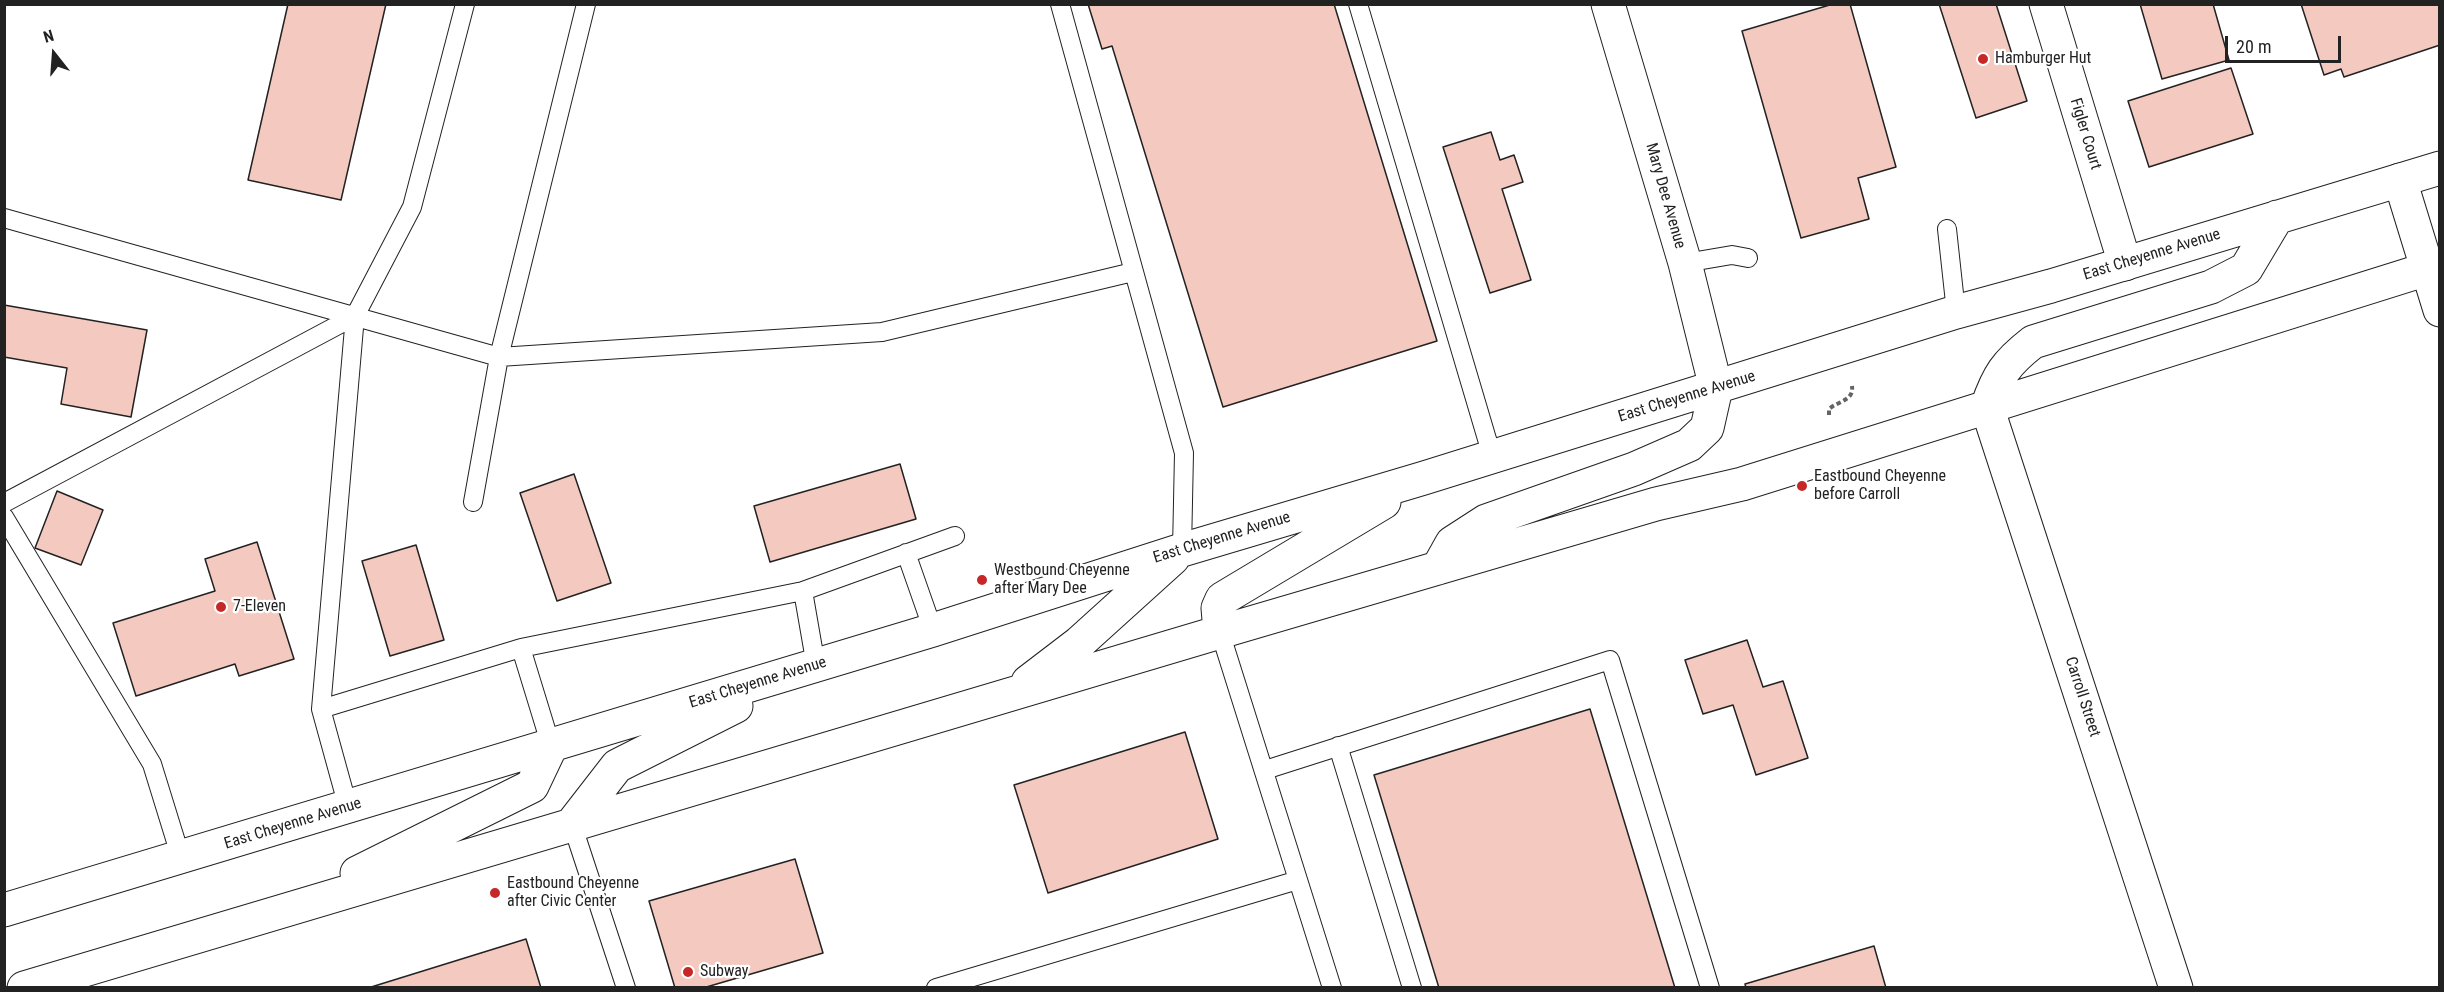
<!DOCTYPE html>
<html>
<head>
<meta charset="utf-8">
<style>
	body { margin:0 }
	#map { position:relative; width:2444px; height:992px; overflow:hidden; background:#fff; font-family:"Roboto Condensed",sans-serif }
	canvas { display:block }
	.frame { position:absolute; inset:0; border:6px solid #222; pointer-events:none }
	.north { position:absolute; left:24px; top:24px; width:60px; height:60px; -webkit-text-stroke:4px #fff; paint-order:stroke; rotate:343deg; font-size:16px; font-weight:700; line-height:24px; text-align:center; color:#222 }
	.north::after { content:''; display:block; margin:auto; width:21px; height:27px; background:#222; clip-path:polygon(50% 0,100% 100%,50% 72%,0 100%) }
	.scale { position:absolute; left:2225px; top:36px; width:116px; height:27px; box-sizing:border-box; border:3px solid #222; border-top:0; padding-left:8px; font-size:18px; line-height:21px; white-space:nowrap; color:#222; -webkit-text-stroke:4px #fff; paint-order:stroke }
</style>
</head>
<body>
<div id="map">
<canvas width="2444" height="992"></canvas>
<div class="frame"></div>
<div class="north">N</div>
<div class="scale">20 m</div>
</div>
<script>
const g = document.querySelector('canvas').getContext('2d');
g.lineJoin = 'round';
function fill(path, color) { g.fillStyle = color; g.fill(path, 'evenodd'); }
function strokePath(path, color, width, dash) { g.strokeStyle = color; g.lineWidth = width; g.lineCap = dash ? 'butt' : 'round'; g.setLineDash(dash || []); g.stroke(path); }
function write(font, color, halo, rows, align = 'center') {
  g.font = font + ' "Roboto Condensed",sans-serif'; g.lineWidth = 4.5; g.setLineDash([]); g.textBaseline = 'middle'; g.strokeStyle = halo; g.fillStyle = color; for (const [text, x, y, turn = 0] of rows) {
    g.save(); g.translate(x, y); g.rotate((+turn || 0) * Math.PI / 180); g.textAlign = isNaN(turn) ? turn : align; if (halo) g.strokeText(text, 0, 0); g.fillText(text, 0, 0); g.restore();
  }
}
const building = new Path2D(`
	M288,4H386L341,200L248,180Z
	M1088,4H1334L1437,341L1223,407L1112,46L1102,49Z
	M1833,4H1850L1896,167L1858,178L1869,219L1801,238L1742,31Z
	M1939,4H1996L2027,101L1976,118Z
	M2140,4H2213L2229,60L2162,79Z
	M2301,4H2440V45L2344,77L2341,69L2324,75Z
	M2231,68L2253,134L2149,167L2128,101Z
	M1491,132L1500,160L1514,155L1523,182L1502,189L1531,280L1490,293L1443,147Z
	M4,305L147,330L131,417L61,404L67,368L4,357Z
	M900,464L916,519L770,562L754,506Z
	M574,474L611,583L557,601L520,493Z
	M57,491L103,510L81,565L35,548Z
	M257,542L294,659L239,676L235,664L136,696L113,623L215,591L205,559Z
	M416,545L444,640L390,656L362,561Z
	M1747,640L1763,687L1783,681L1808,758L1756,775L1733,705L1703,714L1685,660Z
	M1590,709L1675,988H1439L1374,775Z
	M1185,732L1218,839L1048,893L1014,785Z
	M795,859L823,953L703,988H675L649,901Z
	M526,939L541,988H368Z
	M1874,946L1886,988H1746L1745,984Z`);
const path = new Path2D(`
	M1829,415V409C1838,401 1854,401 1852,386`);
const service = new Path2D(`
	M1060,4L1184,453L1182,550
	M1358,4L1492,456
	M4,218L499,357L882,332L1133,272
	M1947,229L1956,312
	M1685,263L1732,255L1748,258
	M473,502L499,357L586,4
	M4,503L355,316
	M4,517L152,764L181,858
	M906,553L933,630
	M803,591L816,666
	M1220,632L1332,988
	M521,648L551,746
	M321,709L521,648L803,591L955,536
	M1338,746L1412,988
	M1265,770L1610,660L1710,988
	M348,807L321,709L355,316L412,207L465,4
	M572,824L626,988
	M936,988L1298,880`);
const minor = new Path2D(`
	M1608,4L1685,263L1716,388
	M2046,4L2125,264
	M2400,180L2440,310
	M1987,407L2176,988`);
const primary = new Path2D(`
	M1987,407C1998,375 2006,363 2033,342L2211,287L2246,269L2277,217
	M1438,568L1452,543L1486,521L1634,469L1689,445L1707,428L1716,388
	M1220,632L1218,608L1222,599L1384,502
	M1028,682L1079,643L1173,558
	M572,824L617,766L736,706
	M357,873L532,786L551,746
	M4,910L933,630L1182,550L1424,478L1956,312L2051,286L2440,168
	M24,988L1220,632L1656,504L1742,484L2440,265`);
const markers = [
	[1983,59,6,"#c62828"],
	[1802,486,6,"#c62828"],
	[982,580,6,"#c62828"],
	[221,607,6,"#c62828"],
	[495,893,6,"#c62828"],
	[688,972,6,"#c62828"]
];
const poiNames = [
	["Hamburger Hut",1995,59],
	["Eastbound Cheyenne",1814,477],
	["before Carroll",1814,495],
	["Westbound Cheyenne",994,571],
	["after Mary Dee",994,589],
	["7-Eleven",233,607],
	["Eastbound Cheyenne",507,884],
	["after Civic Center",507,902],
	["Subway",700,972]
];
const streetNames = [
	["Figler Court",2085,134,73],
	["Mary Dee Avenue",1665,196,74],
	["East Cheyenne Avenue",2152,255,-17],
	["East Cheyenne Avenue",1687,397,-17],
	["East Cheyenne Avenue",1222,538,-17],
	["East Cheyenne Avenue",758,683,-17],
	["Carroll Street",2082,697,72],
	["East Cheyenne Avenue",293,824,-17]
];
fill(building, '#f3c9c0');
strokePath(building, '#222', 1.5);
strokePath(service, '#222', 20);
strokePath(minor, '#222', 35);
strokePath(primary, '#222', 35);
strokePath(path, '#646464', 4, [4.5, 3]);
strokePath(service, '#fff', 18);
strokePath(minor, '#fff', 33);
strokePath(primary, '#fff', 33);
for (const [x, y, r, color] of markers) { const dot = new Path2D(); dot.arc(x, y, r, 0, 2 * Math.PI); g.fillStyle = color; g.fill(dot); strokePath(dot, '#fff', 2); }
write('16px', '#222', '#fff', poiNames, 'left');
write('16px', '#222', '#fff', streetNames);
</script>
</body>
</html>
